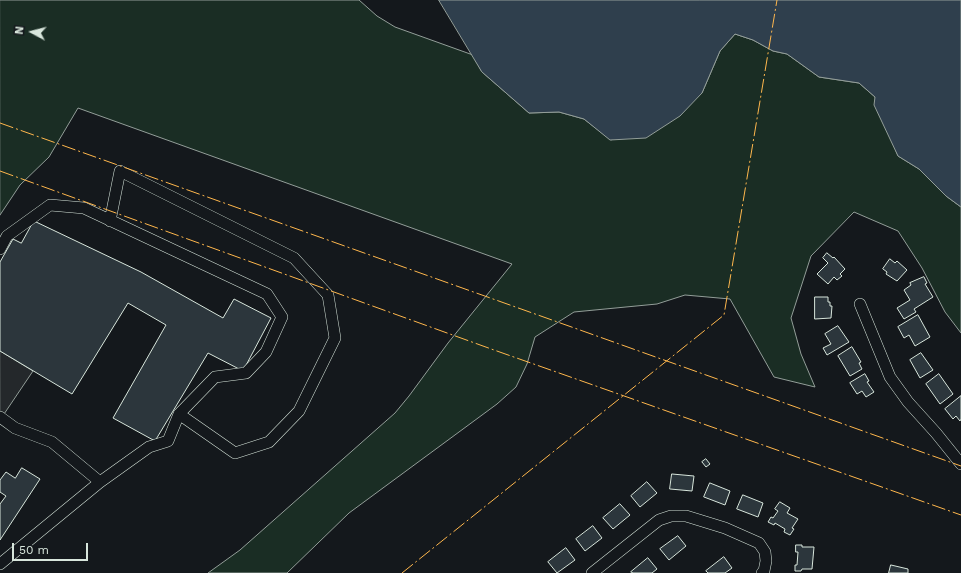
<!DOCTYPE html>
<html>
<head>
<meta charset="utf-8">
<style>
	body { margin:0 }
	#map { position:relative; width:961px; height:573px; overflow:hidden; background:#14181c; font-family:"Work Sans",sans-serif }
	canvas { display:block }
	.north { position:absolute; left:12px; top:12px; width:40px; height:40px; -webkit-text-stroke:3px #14181c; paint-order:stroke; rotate:277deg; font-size:11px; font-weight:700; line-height:16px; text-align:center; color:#d8e6dc }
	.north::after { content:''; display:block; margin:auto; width:14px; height:18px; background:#d8e6dc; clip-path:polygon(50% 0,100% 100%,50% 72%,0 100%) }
	.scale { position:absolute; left:12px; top:543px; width:76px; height:18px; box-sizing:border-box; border:2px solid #d8e6dc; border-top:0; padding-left:5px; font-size:12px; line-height:14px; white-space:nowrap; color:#d8e6dc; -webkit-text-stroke:3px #14181c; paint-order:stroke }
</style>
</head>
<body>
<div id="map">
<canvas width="961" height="573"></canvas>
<div class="north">N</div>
<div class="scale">50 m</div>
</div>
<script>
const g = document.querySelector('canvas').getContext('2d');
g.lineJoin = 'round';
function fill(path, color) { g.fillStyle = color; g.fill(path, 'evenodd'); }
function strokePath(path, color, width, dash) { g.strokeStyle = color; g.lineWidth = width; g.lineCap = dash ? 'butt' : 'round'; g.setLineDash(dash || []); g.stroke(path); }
const green = new Path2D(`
	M0,0H359L377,16L395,27L473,55L482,72L529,113L559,112L584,119L611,140L702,93L720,51L735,34L753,40L773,51L787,54L819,77L859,83L875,97L898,156L919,169L946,196L961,207V333L945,312L922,268L898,231L854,212L811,256L791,318L801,354L815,387L774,377L730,299L685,295L657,304L574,312L535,337L527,364L516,387L497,404L349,513L287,573H208L240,550L395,413L409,396L448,343L512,264L78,108L49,157L20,185L0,215Z`);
const parking = new Path2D(`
	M0,351L33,371L0,420Z`);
const water = new Path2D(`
	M439,0H961V207L946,196L919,169L898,156L874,105L875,97L859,83L819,77L787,54L773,51L753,40L735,34L720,51L702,93L680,116L646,138L610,140L584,119L559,112L529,113L482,72Z`);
const building = new Path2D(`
	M34,221L141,272L223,318L234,299L271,318L243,371L208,353L155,441L113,418L166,325L128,303L72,394L0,351V262L13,239L21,243Z
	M827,253L833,258L834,257L845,269L840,274L842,276L837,280L834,277L828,284L817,274L828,263L823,258Z
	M890,259L895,263L897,261L907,270L897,281L886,274L887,272L883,269Z
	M924,277L927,283L925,284L933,297L914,309L916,312L904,319L897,308L910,300L904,290L911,285L910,283Z
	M815,297H828V302H830V306H832L831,318L815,319Z
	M918,315L930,337L915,346L909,335L904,338L898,327Z
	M838,326L849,342L827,355L823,348L831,344L825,334Z
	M852,347L861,362L859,363L862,369L850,376L838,356Z
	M921,353L933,370L920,378L910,360Z
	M865,374L869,381L867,382L874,392L866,397L862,391L857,394L850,383Z
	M939,374L953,394L940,404L926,384Z
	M961,396V419L960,421L956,416L953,419L945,409Z
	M706,459L710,464L706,467L702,462Z
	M22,468L40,479L0,540V504L6,496L0,492V480L6,472L15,478Z
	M672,474L694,476L692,491L670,489Z
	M647,482L657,493L640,507L631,496Z
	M710,483L730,491L725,505L704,497Z
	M743,495L763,503L758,517L737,509Z
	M780,502L790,508L787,513L798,519L792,528L794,529L790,535L784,532L785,529L775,523L774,525L768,522L771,517L773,518L778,511L775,509Z
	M620,504L630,515L613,529L603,518Z
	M593,526L602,538L585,551L576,539Z
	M678,536L686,546L669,560L660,549Z
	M796,545H802V547H814L812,569H802L801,571H795V565H797L798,552H796Z
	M566,548L575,560L557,573L548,562Z
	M724,557L732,568L725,573H708L706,571Z
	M648,558L657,569L652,573H633L631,572Z
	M891,565L908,569V573H889Z`);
const minor = new Path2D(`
	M110,221L120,171L294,258L328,295L335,338L299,411L269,442L235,453L179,414
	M0,249L7,236L50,205L84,208L267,294L282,317L266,352L246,373L215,377L179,414L168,441L149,447L100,482L0,564
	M860,304L890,377L908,402L936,433L961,464
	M0,417L15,428L52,442L100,482
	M592,573L659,520L671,516H686L725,528L759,543L765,552L766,561L764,571L762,573`);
const power = new Path2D(`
	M0,123L961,466
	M0,171L494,350L961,515
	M402,573L724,315L777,0`);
fill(green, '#1a2d24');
strokePath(green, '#939e99', 1);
fill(parking, '#24282b');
strokePath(parking, '#939e99', 1);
fill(water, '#2f3f4d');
strokePath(water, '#939e99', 1);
fill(building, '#2c363c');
strokePath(building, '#d8e6dc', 1);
strokePath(minor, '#d8e6dc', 12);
strokePath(minor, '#14181c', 11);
strokePath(power, '#ffb74d', 1, [14, 3, 2, 3]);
</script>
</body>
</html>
